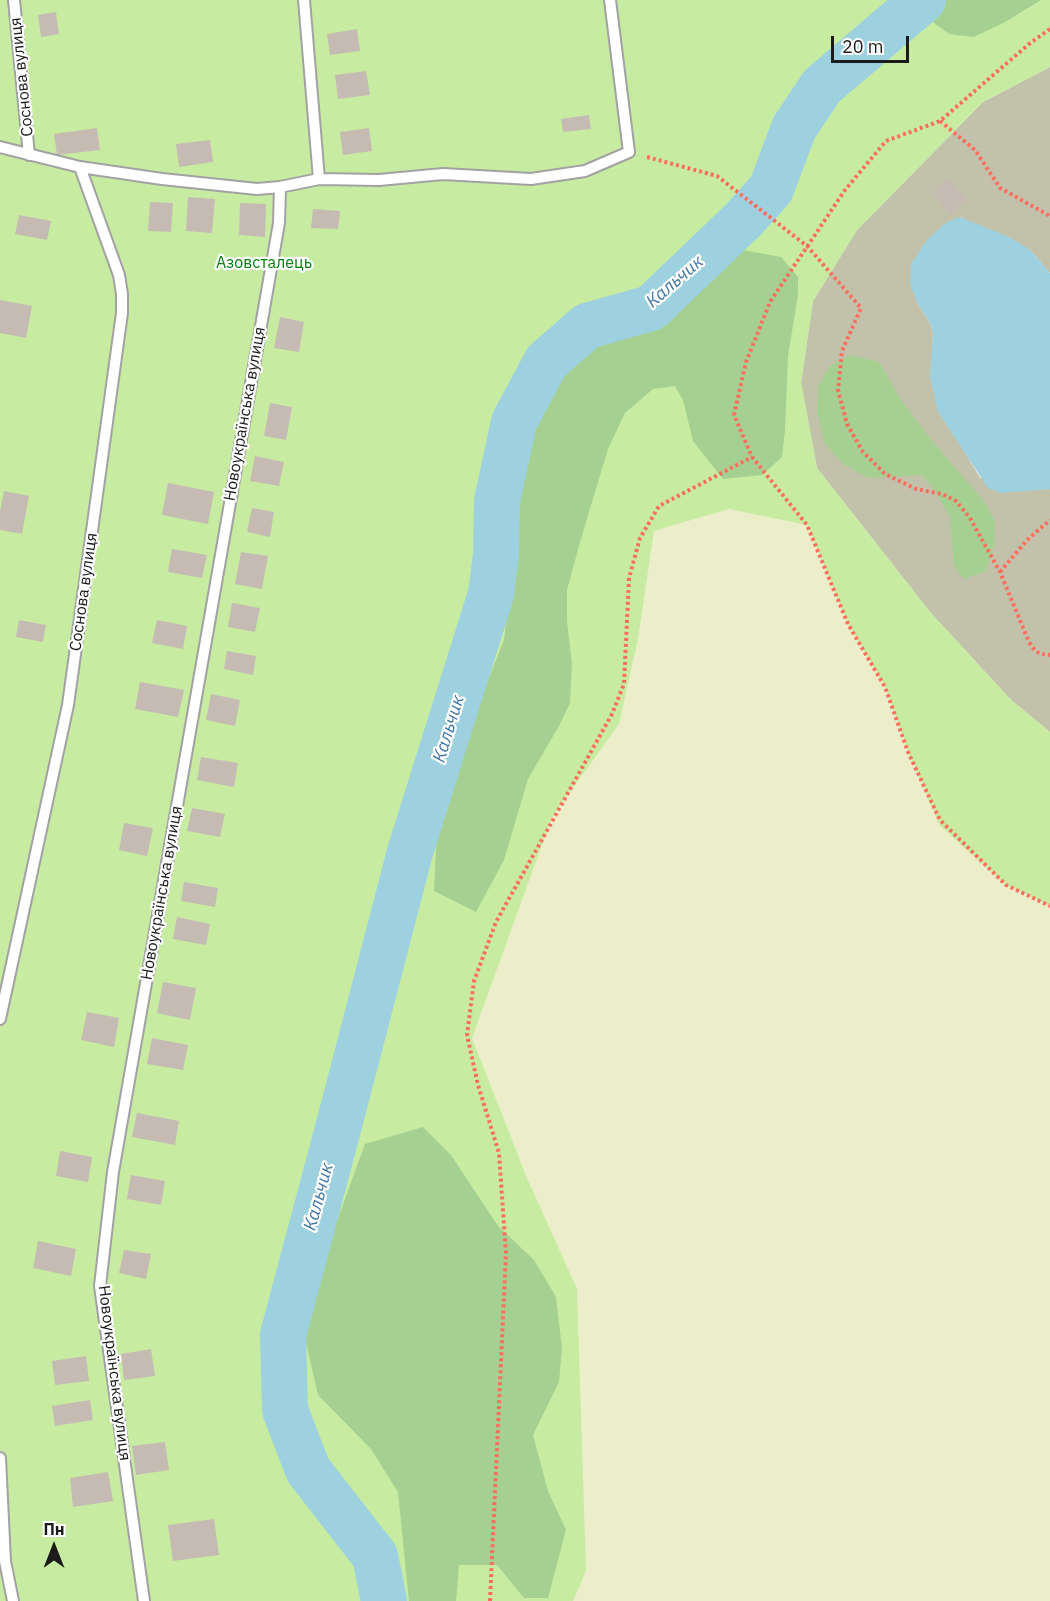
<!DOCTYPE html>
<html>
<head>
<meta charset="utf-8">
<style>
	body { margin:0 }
	#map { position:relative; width:1050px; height:1601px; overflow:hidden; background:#eee9e0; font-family:"IBM Plex Sans",sans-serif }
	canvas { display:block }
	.north { position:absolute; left:24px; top:1517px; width:60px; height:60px; -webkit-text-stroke:4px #fff; paint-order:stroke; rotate:0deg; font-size:16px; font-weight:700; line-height:24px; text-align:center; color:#1b1b1b }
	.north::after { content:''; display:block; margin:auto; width:21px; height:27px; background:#1b1b1b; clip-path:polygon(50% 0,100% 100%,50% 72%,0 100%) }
	.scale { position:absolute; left:831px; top:36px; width:78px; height:27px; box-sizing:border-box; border:3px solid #1b1b1b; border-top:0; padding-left:8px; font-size:18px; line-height:21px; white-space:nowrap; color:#1b1b1b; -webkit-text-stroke:4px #fff; paint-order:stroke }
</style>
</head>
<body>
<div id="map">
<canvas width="1050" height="1601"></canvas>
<div class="north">Пн</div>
<div class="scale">20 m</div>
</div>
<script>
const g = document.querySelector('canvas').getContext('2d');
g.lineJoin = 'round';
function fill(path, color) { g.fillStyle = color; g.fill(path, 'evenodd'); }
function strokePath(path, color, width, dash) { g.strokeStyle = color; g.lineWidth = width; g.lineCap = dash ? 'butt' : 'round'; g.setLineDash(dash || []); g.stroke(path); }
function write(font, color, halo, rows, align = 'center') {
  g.font = font + ' "IBM Plex Sans",sans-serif'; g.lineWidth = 4.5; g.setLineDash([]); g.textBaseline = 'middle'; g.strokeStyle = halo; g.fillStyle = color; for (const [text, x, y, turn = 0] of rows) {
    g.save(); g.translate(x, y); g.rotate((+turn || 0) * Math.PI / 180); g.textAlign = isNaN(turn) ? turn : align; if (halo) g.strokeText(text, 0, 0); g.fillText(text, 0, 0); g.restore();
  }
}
const construction = new Path2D(`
	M1050,67V273L1030,250L960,217L917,302L930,323L933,334L932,355L961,446L980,478L1050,489V732L1011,700L930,612L817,468L801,383L813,301L857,230L983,102Z`);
const farmland = new Path2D(`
	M729,509L807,525L848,624L885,687L908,752L940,826L1006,885L1050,906V1601H573L586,1571L577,1289L527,1178L472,1038L552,816L619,724L638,639L654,531Z`);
const grass = new Path2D(`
	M0,0H1050V67L983,102L857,230L813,301L801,382L817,468L930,612L1011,700L1050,732V906L1006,885L940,826L908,752L885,687L848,624L807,525L729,509L654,531L638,639L619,724L552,817L472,1038L527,1178L577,1289L586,1571L573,1601H0Z`);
const forest = new Path2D(`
	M928,0H1041L1005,22L974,37L949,34L930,20Z
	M738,249L781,257L798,277V295L788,356L785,430L782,457L762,475L723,479L693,441L683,400L675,386L653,389L625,413L608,449L580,542L567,590V621L572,664L570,703L559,726L528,779L504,860L476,912L434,891L438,806L504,640L514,549V469L572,353L668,311Z
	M850,355L879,362L901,400L928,436L986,504L995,522L994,545L986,571L964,579L954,566L950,517L934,489L922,475L868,478L843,464L825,444L817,413L818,386L829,367Z
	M423,1127L451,1155L498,1226L534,1260L556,1297L562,1348L559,1382L533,1435L548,1491L566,1530L548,1598H524L497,1565H459L456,1601H409L398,1492L371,1449L318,1395L301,1320L365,1144Z`);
const water = new Path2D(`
	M960,217L1009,237L1030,250L1050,273V489L1001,493L988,488L938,412L930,377L933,334L930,323L917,302L910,283L911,264L927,240L947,222Z`);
const river = new Path2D(`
	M384,1601L375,1556L308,1470L285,1410L283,1335L339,1125L410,852L491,594L496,554L497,501L514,422L546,362L587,326L651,308L743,220L771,189L794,128L822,86L923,0`);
const building = new Path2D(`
	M56,12L59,34L41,37L38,15Z
	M357,29L360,51L330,55L327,34Z
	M366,71L370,95L338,99L335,75Z
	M589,115L591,129L563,132L561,119Z
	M97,128L100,150L57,155L54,134Z
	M369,128L372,151L343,155L340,132Z
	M210,140L213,162L179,167L176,144Z
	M948,178L967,200L950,214L932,192Z
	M188,197L215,199L212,233L186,231Z
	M150,202L173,203L171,232L148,231Z
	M240,203L266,204L265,237L239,235Z
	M313,209L340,211L338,229L311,228Z
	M19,215L51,221L47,240L15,234Z
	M0,300L32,306L26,338L0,333Z
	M280,317L304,322L299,352L274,348Z
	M270,403L292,407L286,440L264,436Z
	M255,456L284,462L279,486L250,481Z
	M168,483L214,492L208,524L162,515Z
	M4,491L29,496L22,534L0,530V512Z
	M252,508L274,512L270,537L247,532Z
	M172,549L207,555L202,578L168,572Z
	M241,552L268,556L262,589L235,584Z
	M232,603L260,608L255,632L228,627Z
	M19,620L46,625L43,642L16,637Z
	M157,620L187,626L183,649L152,643Z
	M227,651L256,656L253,675L224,669Z
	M140,682L184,690L178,717L135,709Z
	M211,694L240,700L235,726L206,720Z
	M201,757L238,763L234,787L197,780Z
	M192,808L225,814L220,837L187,831Z
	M124,823L153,828L147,856L119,850Z
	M184,882L218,888L215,907L181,901Z
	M177,917L210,924L206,945L173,939Z
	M163,982L196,988L190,1020L157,1013Z
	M87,1012L119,1018L114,1047L81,1040Z
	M152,1038L188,1045L183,1070L147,1064Z
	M137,1113L179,1121L175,1145L132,1137Z
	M60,1151L92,1157L88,1182L56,1176Z
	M131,1175L165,1181L161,1205L127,1199Z
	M38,1241L76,1249L71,1276L33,1268Z
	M124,1250L151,1254L146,1279L119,1273Z
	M151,1349L155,1376L124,1380L121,1354Z
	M86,1356L89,1381L55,1385L52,1361Z
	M90,1400L93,1420L55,1426L52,1406Z
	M165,1442L169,1470L136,1475L132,1446Z
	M108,1472L113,1501L73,1507L70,1478Z
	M214,1519L219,1555L173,1561L168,1525Z`);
const path = new Path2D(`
	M1050,29L1029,44L940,121L886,141L845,190L770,302L746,362L734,415L752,457L807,525L848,624L885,687L908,752L940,820L1006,885L1050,906
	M940,121L975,150L1000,188L1050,216
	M647,157L717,176L807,246L861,308L842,351L838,390L847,424L863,452L885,474L916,489L942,494L956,501L970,518L1000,572L1029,642C1035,652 1038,654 1050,655
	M1000,572L1027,540L1050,520
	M490,1601L506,1253L499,1153L478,1085L467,1035L474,981L496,922L612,714L624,684L629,578L640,538L659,506L752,457`);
const lane = new Path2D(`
	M14,0L29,155
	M304,0L319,179
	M0,147L80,167L162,179L257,189L280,187L319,179L379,180L443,174L531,179L585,171L629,152L610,0
	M0,1019L68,705L122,313V294L119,275L80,167
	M0,1458L5,1561L13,1601
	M144,1601L100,1286L113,1172L279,223L280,187`);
const streetNames = [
	["Соснова вулиця",22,77,-96],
	["Новоукраїнська вулиця",245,414,-80],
	["Соснова вулиця",84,592,-82],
	["Новоукраїнська вулиця",162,893,-80],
	["Новоукраїнська вулиця",114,1373,83]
];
const parkNames = [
	["Азовсталець",264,263]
];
const waterNames = [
	["Кальчик",675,282,-41],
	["Кальчик",449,729,-73],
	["Кальчик",319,1197,-75]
];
fill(construction, '#c2c2ab');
fill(farmland, '#eceec9');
fill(grass, '#c7eca1');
fill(forest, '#a5d092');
fill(water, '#9dd1df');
strokePath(river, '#9dd1df', 46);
fill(building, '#c5bbb3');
strokePath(lane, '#a2a2a2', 14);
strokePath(path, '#ff6d5f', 4, [3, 3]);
strokePath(lane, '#fff', 10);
write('16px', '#1b1b1b', '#fff', streetNames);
write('16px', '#057e0d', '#fff', parkNames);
write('italic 18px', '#4076a7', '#fff', waterNames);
</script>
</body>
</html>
